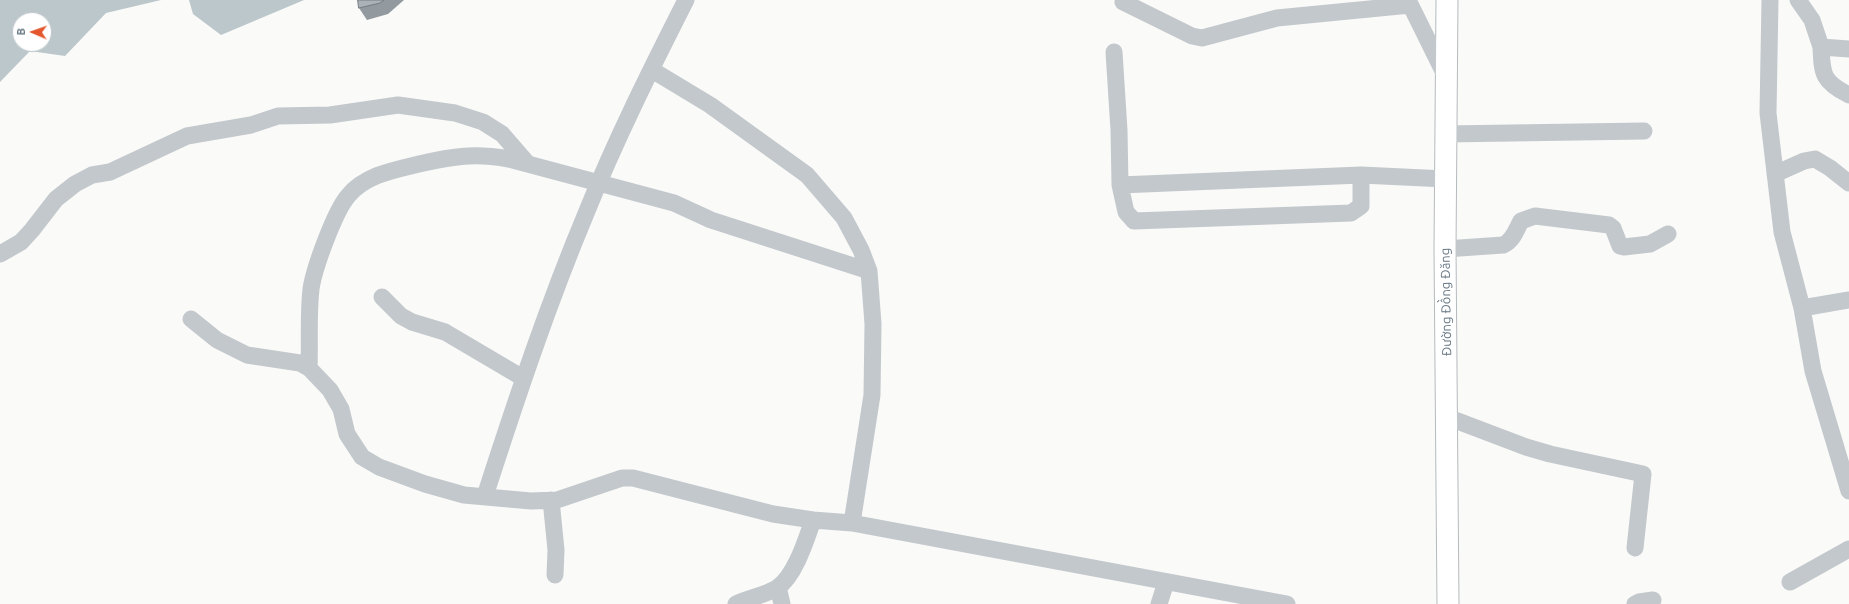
<!DOCTYPE html>
<html>
<head>
<meta charset="utf-8">
<style>
	body { margin:0 }
	#map { position:relative; width:1849px; height:604px; overflow:hidden; background:#fafaf8; font-family:Ubuntu,sans-serif }
	canvas { display:block }
	.north { position:absolute; left:12px; top:12px; width:40px; height:40px; box-sizing:border-box; background:#fff; border:1px solid #c1c8cd; border-radius:50%; rotate:272deg; font-size:11px; font-weight:700; line-height:16px; text-align:center; color:#657683 }
	.north::after { content:''; display:block; margin:auto; width:14px; height:18px; background:#e4572e; clip-path:polygon(50% 0,100% 100%,50% 72%,0 100%) }
</style>
</head>
<body>
<div id="map">
<canvas width="1849" height="604"></canvas>
<div class="north">B</div>
</div>
<script>
const g = document.querySelector('canvas').getContext('2d');
g.lineJoin = 'round';
function fill(path, color) { g.fillStyle = color; g.fill(path, 'evenodd'); }
function strokePath(path, color, width, dash) { g.strokeStyle = color; g.lineWidth = width; g.lineCap = dash ? 'butt' : 'round'; g.setLineDash(dash || []); g.stroke(path); }
function write(font, color, halo, rows, align = 'center') {
  g.font = font + ' Ubuntu,sans-serif'; g.lineWidth = 4; g.setLineDash([]); g.textBaseline = 'middle'; g.strokeStyle = halo; g.fillStyle = color; for (const [text, x, y, turn = 0] of rows) {
    g.save(); g.translate(x, y); g.rotate((+turn || 0) * Math.PI / 180); g.textAlign = isNaN(turn) ? turn : align; if (halo) g.strokeText(text, 0, 0); g.fillText(text, 0, 0); g.restore();
  }
}
const water = new Path2D(`
	M0,0H161L106,13L65,56L30,51L0,82ZM20,20H44V44H20Z
	M189,0H304L221,35L193,14Z`);
const minor = new Path2D(`
	M1408,0L1446,77
	M1770,0L1768,113L1782,232L1802,308L1813,371L1849,491
	M1798,0L1812,20L1821,47L1849,49
	M1123,2L1192,36L1202,38L1277,18L1410,5
	M1821,47C1822,75 1823,82 1849,95
	M1114,52L1119,130L1120,185L1361,175L1446,179
	M652,70L710,105L807,175L844,218L861,250L869,271L873,324L872,395L852,523
	M1446,134L1644,131
	M1775,174L1804,161L1815,159L1830,168L1849,183
	M1120,185L1126,212L1134,221L1351,213L1361,206V175
	M1445,249L1503,245C1513,241 1516,230 1521,221L1535,216L1609,225L1613,228L1620,246L1624,247L1650,244L1668,234
	M0,254L21,242L32,230L56,199L75,184L92,175L110,172L187,136L251,125L278,116L330,115L398,105L455,113L483,122L502,134L528,164
	M382,297L401,316L412,322L445,332L523,378
	M1802,308L1849,300
	M191,319L217,340L247,355L300,363L309,368L330,390L341,409L347,434L362,457L379,467L425,484L464,495L531,501L557,500L622,478H633L773,514L813,520L852,523L1287,604
	M309,368C310,342 308,315 311,289C314,268 335,211 348,196C365,175 394,170 419,164C454,156 474,153 509,159L674,203L711,220L869,271
	M1447,417L1526,447L1550,454L1643,474L1635,548
	M485,496C516,400 548,304 587,211C616,139 651,69 686,0
	M551,500L556,550L555,575
	M1790,582L1849,549
	M778,587L782,604
	M736,604C749,598 765,595 777,588C795,576 806,540 813,520
	M1159,604L1166,582
	M1635,604L1639,602L1653,600`);
const major = new Path2D(`
	M1447,0L1445,249L1448,604`);
const wall = new Path2D(`
	M358,0H404L388,14L367,20L359,8Z`);
const building = new Path2D(`
	M358,0H384L380,3L359,8Z`);
const streetNames = [
	["Đường Đồng Đăng",1446,302,-91]
];
fill(water, '#bbc7cb');
strokePath(major, '#b5babe', 23);
strokePath(minor, '#c3c8cc', 17);
strokePath(major, '#fff', 21);
fill(wall, '#929a9f');
fill(building, '#aab3b9');
strokePath(building, '#777d82', 1);
write('13px', '#657683', '#fff', streetNames);
</script>
</body>
</html>
